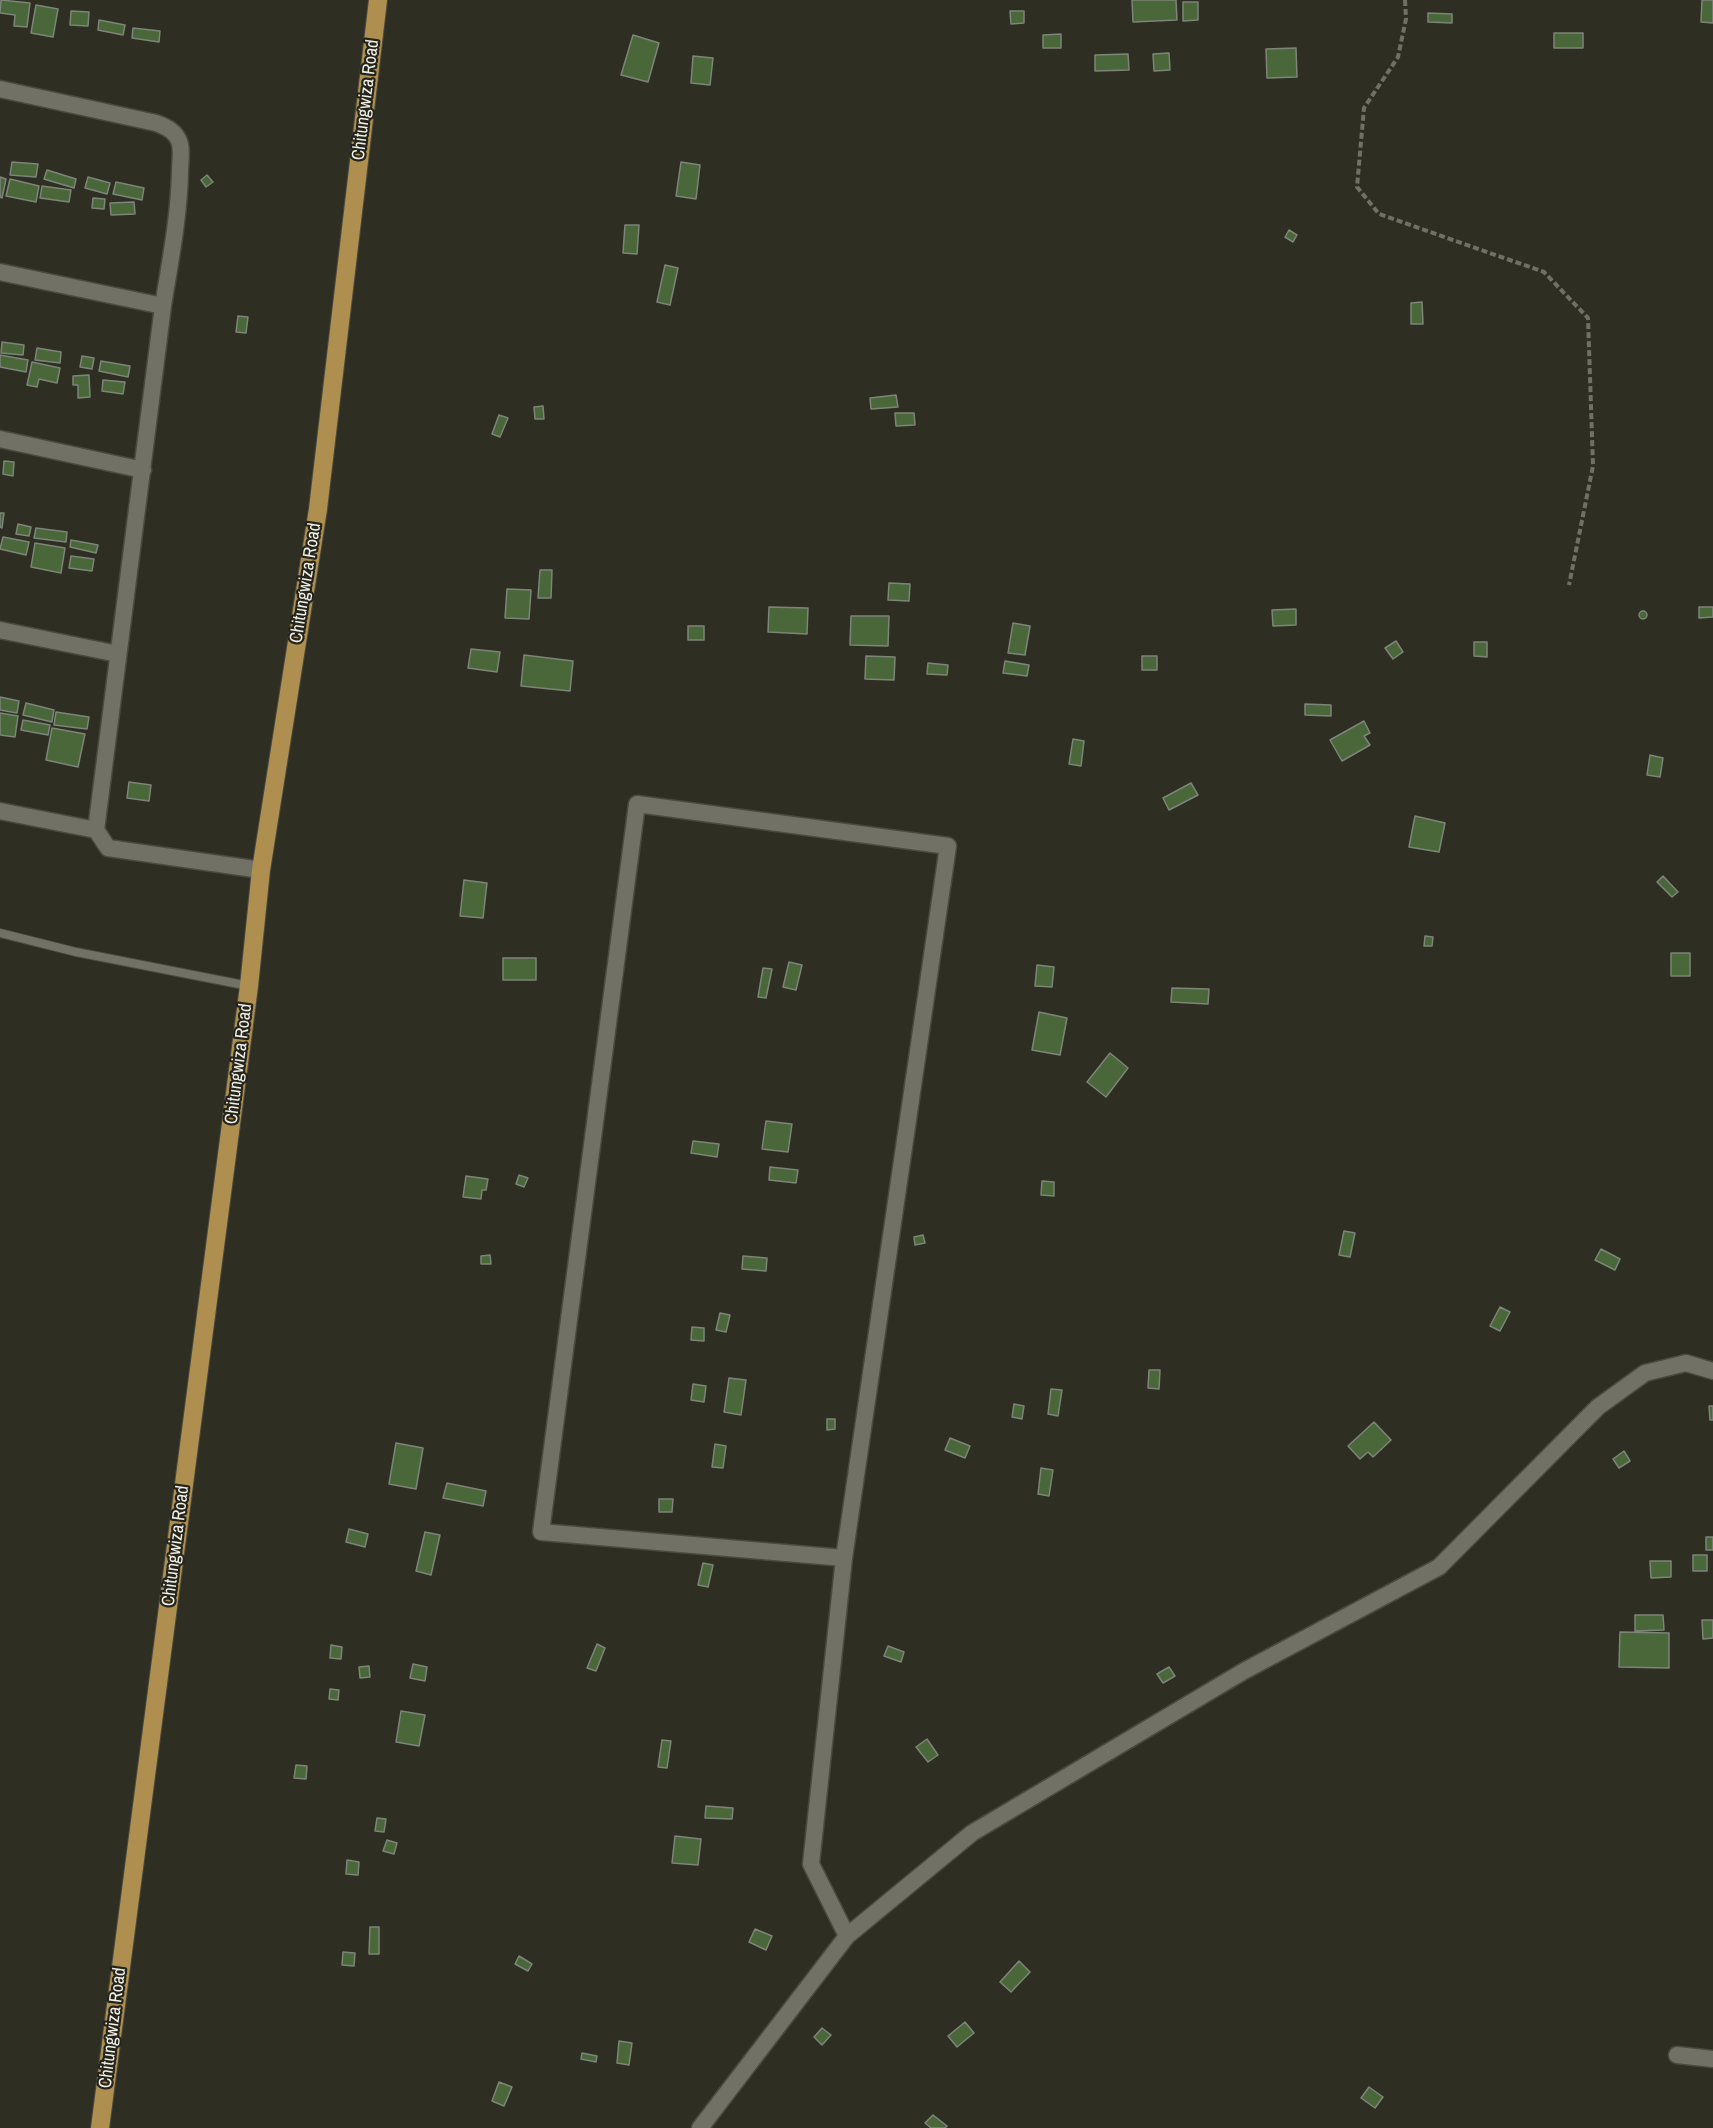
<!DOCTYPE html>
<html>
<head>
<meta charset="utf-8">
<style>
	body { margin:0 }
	canvas { display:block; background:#2e2e23 }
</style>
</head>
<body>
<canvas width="1713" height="2128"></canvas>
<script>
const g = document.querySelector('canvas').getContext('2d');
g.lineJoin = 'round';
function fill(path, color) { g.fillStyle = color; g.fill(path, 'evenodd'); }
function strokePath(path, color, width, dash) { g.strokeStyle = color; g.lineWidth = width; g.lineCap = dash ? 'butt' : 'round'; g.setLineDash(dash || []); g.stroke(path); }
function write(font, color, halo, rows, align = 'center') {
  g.font = font + ' "Archivo Narrow",sans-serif'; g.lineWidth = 4.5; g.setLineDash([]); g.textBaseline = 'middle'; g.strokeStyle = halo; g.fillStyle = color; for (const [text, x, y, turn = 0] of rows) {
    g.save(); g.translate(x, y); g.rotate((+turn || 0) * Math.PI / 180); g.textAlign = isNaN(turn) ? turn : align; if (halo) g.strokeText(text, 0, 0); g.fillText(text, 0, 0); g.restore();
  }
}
const building = new Path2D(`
	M1,0L30,3L27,27L14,26L15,15L0,13Z
	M1132,0H1176L1177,20L1133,22Z
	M1702,0H1713V23L1701,22Z
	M1183,2H1198V20L1183,21Z
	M36,5L58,9L53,37L31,33Z
	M71,11L89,12L88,26L70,25Z
	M1010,11H1024V23L1011,24Z
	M1428,13L1452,14V23L1428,22Z
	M99,20L125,25L123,35L98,30Z
	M133,28L160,31L159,42L132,38Z
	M1554,33H1583V48H1554Z
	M1061,34V48H1043V35Z
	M633,35L659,43L648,82L621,75Z
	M1296,48L1297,77L1267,78L1266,49Z
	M1169,53L1170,70L1154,71L1153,54Z
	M1128,54L1129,70L1095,71V55Z
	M693,56L713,58L710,85L691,83Z
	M12,162L38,164L36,177L10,175Z
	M681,162L700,165L696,199L676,196Z
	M47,170L76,179L74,188L44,179Z
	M207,175L213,182L206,187L201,180Z
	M0,177L6,179L2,198L0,197Z
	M88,177L110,183L107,194L85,188Z
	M10,179L39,186L36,202L6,196Z
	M116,182L144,188L142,200L113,194Z
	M42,186L71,190L69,202L40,198Z
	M93,198L105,199L104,209L92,208Z
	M134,202L135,214L111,215L110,203Z
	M625,225H639L637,254L623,253Z
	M1289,230L1297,235L1293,242L1285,237Z
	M665,265L678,268L670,305L657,302Z
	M1422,302L1423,324H1411V303Z
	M238,316L248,317L246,333L236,332Z
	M2,342L24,345L23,355L1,353Z
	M37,348L61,352L60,363L35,360Z
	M0,355L28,360L26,372L0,367Z
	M82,356L94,358L92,369L80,367Z
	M101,361L130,366L128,377L99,371Z
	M32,362L60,368L57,383L39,379L37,387L27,385Z
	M89,375L90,397L78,398V385H73V376Z
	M103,380L125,382L123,394L102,391Z
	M896,395L898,407L871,409L870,398Z
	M543,406L544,419H535L534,407Z
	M895,413H914L915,425L896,426Z
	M499,415L508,418L500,437L492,434Z
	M4,461L14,462L13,476L3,474Z
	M0,513H4L2,528L0,527Z
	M18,524L31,527L29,536L16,534Z
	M36,528L67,532L66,542L34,538Z
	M3,537L29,542L26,555L0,549Z
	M71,540L98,545L96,553L70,547Z
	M35,543L65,548L61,573L31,567Z
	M71,556L94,559L92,571L69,568Z
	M540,570H552L551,598H538Z
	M889,583L910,584L909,601L888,600Z
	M507,589L531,590L529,619L505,618Z
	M769,607L808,608L807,634L768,632Z
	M1699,607H1713V617L1699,618Z
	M1296,609V625L1273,626L1272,610Z
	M1639 615a4 4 0 1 1 8 0a4 4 0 1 1-8 0Z
	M851,616H889L888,646L850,645Z
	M1013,623L1030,626L1025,655L1008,653Z
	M688,626H704V640H688Z
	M1396,641L1403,652L1393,659L1385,648Z
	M1474,642H1487V657L1474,656Z
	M471,649L500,652L497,672L468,668Z
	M524,655L573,661L570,691L521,686Z
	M866,656L895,657L894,680L865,679Z
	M1142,656H1157V670H1142Z
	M1005,661L1029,665L1027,676L1003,673Z
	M928,663L948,665L947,675L927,674Z
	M0,697L19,701L17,713L0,710Z
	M26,703L54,710L52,722L23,715Z
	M1305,704L1331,705V716L1305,715Z
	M56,712L89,717L87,729L54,725Z
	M0,713L18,716L15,737L0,735Z
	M23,720L50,725L48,735L21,730Z
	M1364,721L1370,733L1364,736L1370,745L1342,761L1330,740Z
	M52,728L85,734L78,767L46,760Z
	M1073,739L1084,741L1081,766L1069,764Z
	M1650,755L1663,758L1660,777L1647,775Z
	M129,782L151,785L149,801L127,798Z
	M1191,783L1198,795L1169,810L1163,798Z
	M1415,816L1445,823L1439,852L1409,847Z
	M1663,876L1678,892L1672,897L1657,882Z
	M464,880L487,883L483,918L460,916Z
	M1425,936L1433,937L1432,946H1424Z
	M1671,953H1690V976H1671Z
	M503,958H536V980H503Z
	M789,962L802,965L796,990L783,987Z
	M1037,965L1054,967L1052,987L1035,986Z
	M763,968L772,969L766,998L758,997Z
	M1172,988L1209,989L1208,1004L1171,1002Z
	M1039,1012L1067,1018L1060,1055L1032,1050Z
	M1110,1053L1128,1068L1106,1097L1087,1082Z
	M766,1121L792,1124L788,1152L762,1149Z
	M693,1141L719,1144L717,1157L691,1153Z
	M770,1167L798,1170L796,1183L769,1180Z
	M519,1175L528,1178L524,1187L516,1184Z
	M466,1176L488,1179L486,1190H482L481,1199L463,1197Z
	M1042,1181L1054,1182V1196L1041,1195Z
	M1344,1231L1355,1233L1350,1257L1339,1255Z
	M923,1235L925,1243L915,1245L914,1237Z
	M1601,1249L1620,1259L1615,1270L1595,1260Z
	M490,1255L491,1264H481V1256Z
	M743,1256L767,1258L766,1271L742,1269Z
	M1500,1307L1510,1312L1500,1331L1490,1326Z
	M720,1313L730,1315L726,1332L716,1330Z
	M692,1327L704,1328V1341L691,1340Z
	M1149,1370H1160L1159,1389L1148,1388Z
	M729,1378L746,1380L741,1415L724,1412Z
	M693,1384L706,1386L704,1402L691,1400Z
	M1051,1389L1062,1390L1058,1416L1048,1414Z
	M1014,1404L1024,1406L1022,1419L1012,1417Z
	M1709,1406H1713V1420H1710Z
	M827,1419H835V1429L827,1430Z
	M1374,1422L1391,1440L1373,1457L1368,1452L1360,1459L1348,1446Z
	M950,1438L970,1446L965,1458L945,1450Z
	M396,1443L423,1448L416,1489L389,1484Z
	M715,1444L726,1446L723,1468L712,1467Z
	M1624,1451L1630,1461L1619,1468L1613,1459Z
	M1041,1468L1053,1470L1049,1496L1038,1494Z
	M447,1483L486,1491L483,1506L443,1498Z
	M659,1499H673L672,1512H659Z
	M349,1529L368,1534L365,1547L346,1542Z
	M425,1532L440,1535L431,1575L416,1571Z
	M1706,1537H1713V1550H1706Z
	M1693,1555H1707V1571H1693Z
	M1650,1561H1671V1577L1651,1578Z
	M703,1563L713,1565L708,1587L698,1585Z
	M1635,1615H1663L1664,1630L1635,1631Z
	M1702,1620H1713V1638L1703,1639Z
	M1620,1632L1669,1633V1668L1619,1667Z
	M597,1644L605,1648L596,1671L587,1668Z
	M331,1645L342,1647L341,1659L330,1658Z
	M888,1646L904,1652L901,1662L884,1656Z
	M413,1664L427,1667L425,1681L410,1678Z
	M369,1666L370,1677L360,1678L359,1667Z
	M1169,1667L1175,1676L1163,1683L1157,1674Z
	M330,1689L339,1690L338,1700L329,1699Z
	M401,1711L425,1715L419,1746L396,1742Z
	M927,1739L938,1755L928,1762L916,1747Z
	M662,1740L671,1741L667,1768L658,1767Z
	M296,1765L307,1766L306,1779L294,1778Z
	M706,1806L733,1808L732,1819L705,1818Z
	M377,1818L386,1819L384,1832L375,1831Z
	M675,1836L701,1839L698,1865L672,1863Z
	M387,1840L397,1843L394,1854L383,1851Z
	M347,1860L359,1862L358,1875L346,1874Z
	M370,1927H379V1954H369Z
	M755,1929L772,1936L766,1950L749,1942Z
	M343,1952L355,1953L354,1966L342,1965Z
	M519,1956L532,1964L528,1971L515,1964Z
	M1019,1961L1030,1972L1011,1992L1000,1982Z
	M965,2022L974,2033L957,2047L948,2036Z
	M822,2028L831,2035L822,2045L814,2037Z
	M619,2041L632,2043L629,2065L617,2063Z
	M582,2053L597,2056L596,2062L581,2059Z
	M499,2082L512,2087L504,2106L492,2101Z
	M1369,2087L1383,2097L1375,2108L1361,2098Z
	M933,2115L947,2126L945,2128H931L925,2123Z`);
const path = new Path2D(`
	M1405,0L1406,19L1398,57L1364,108L1357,187L1379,214L1544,272L1588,318L1593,466L1569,585`);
const lane = new Path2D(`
	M0,933L76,952L249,986`);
const street = new Path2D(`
	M0,89L156,123C167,127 177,132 180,144C182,152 180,163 180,172C179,217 170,262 163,306L96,830
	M0,272L163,306
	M0,439L143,470
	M0,630L118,654
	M0,811L96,830L108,848L261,870
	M844,1558L541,1532L637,804L948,846L844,1558L811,1864L847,1936
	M1677,2055L1713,2059
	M700,2128L847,1936L972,1833L1244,1671L1439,1567L1598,1407L1645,1373L1686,1363L1713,1371`);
const primary = new Path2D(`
	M100,2128L249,986L261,870L318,509L378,0`);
const streetNames = [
	["Chitungwiza Road",366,100,-83],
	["Chitungwiza Road",306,583,-81],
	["Chitungwiza Road",239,1064,-83],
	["Chitungwiza Road",176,1546,-83],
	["Chitungwiza Road",113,2028,-83]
];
fill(building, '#4a673a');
strokePath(building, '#7d8479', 1.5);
strokePath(lane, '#4a4a41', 10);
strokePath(street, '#4a4a41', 19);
strokePath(primary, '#4a4a41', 20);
strokePath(path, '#707066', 4, [6, 3]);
strokePath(lane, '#717265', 8);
strokePath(street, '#717265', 16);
strokePath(primary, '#ae8f50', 18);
write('18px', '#efefe8', '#24241a', streetNames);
</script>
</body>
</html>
